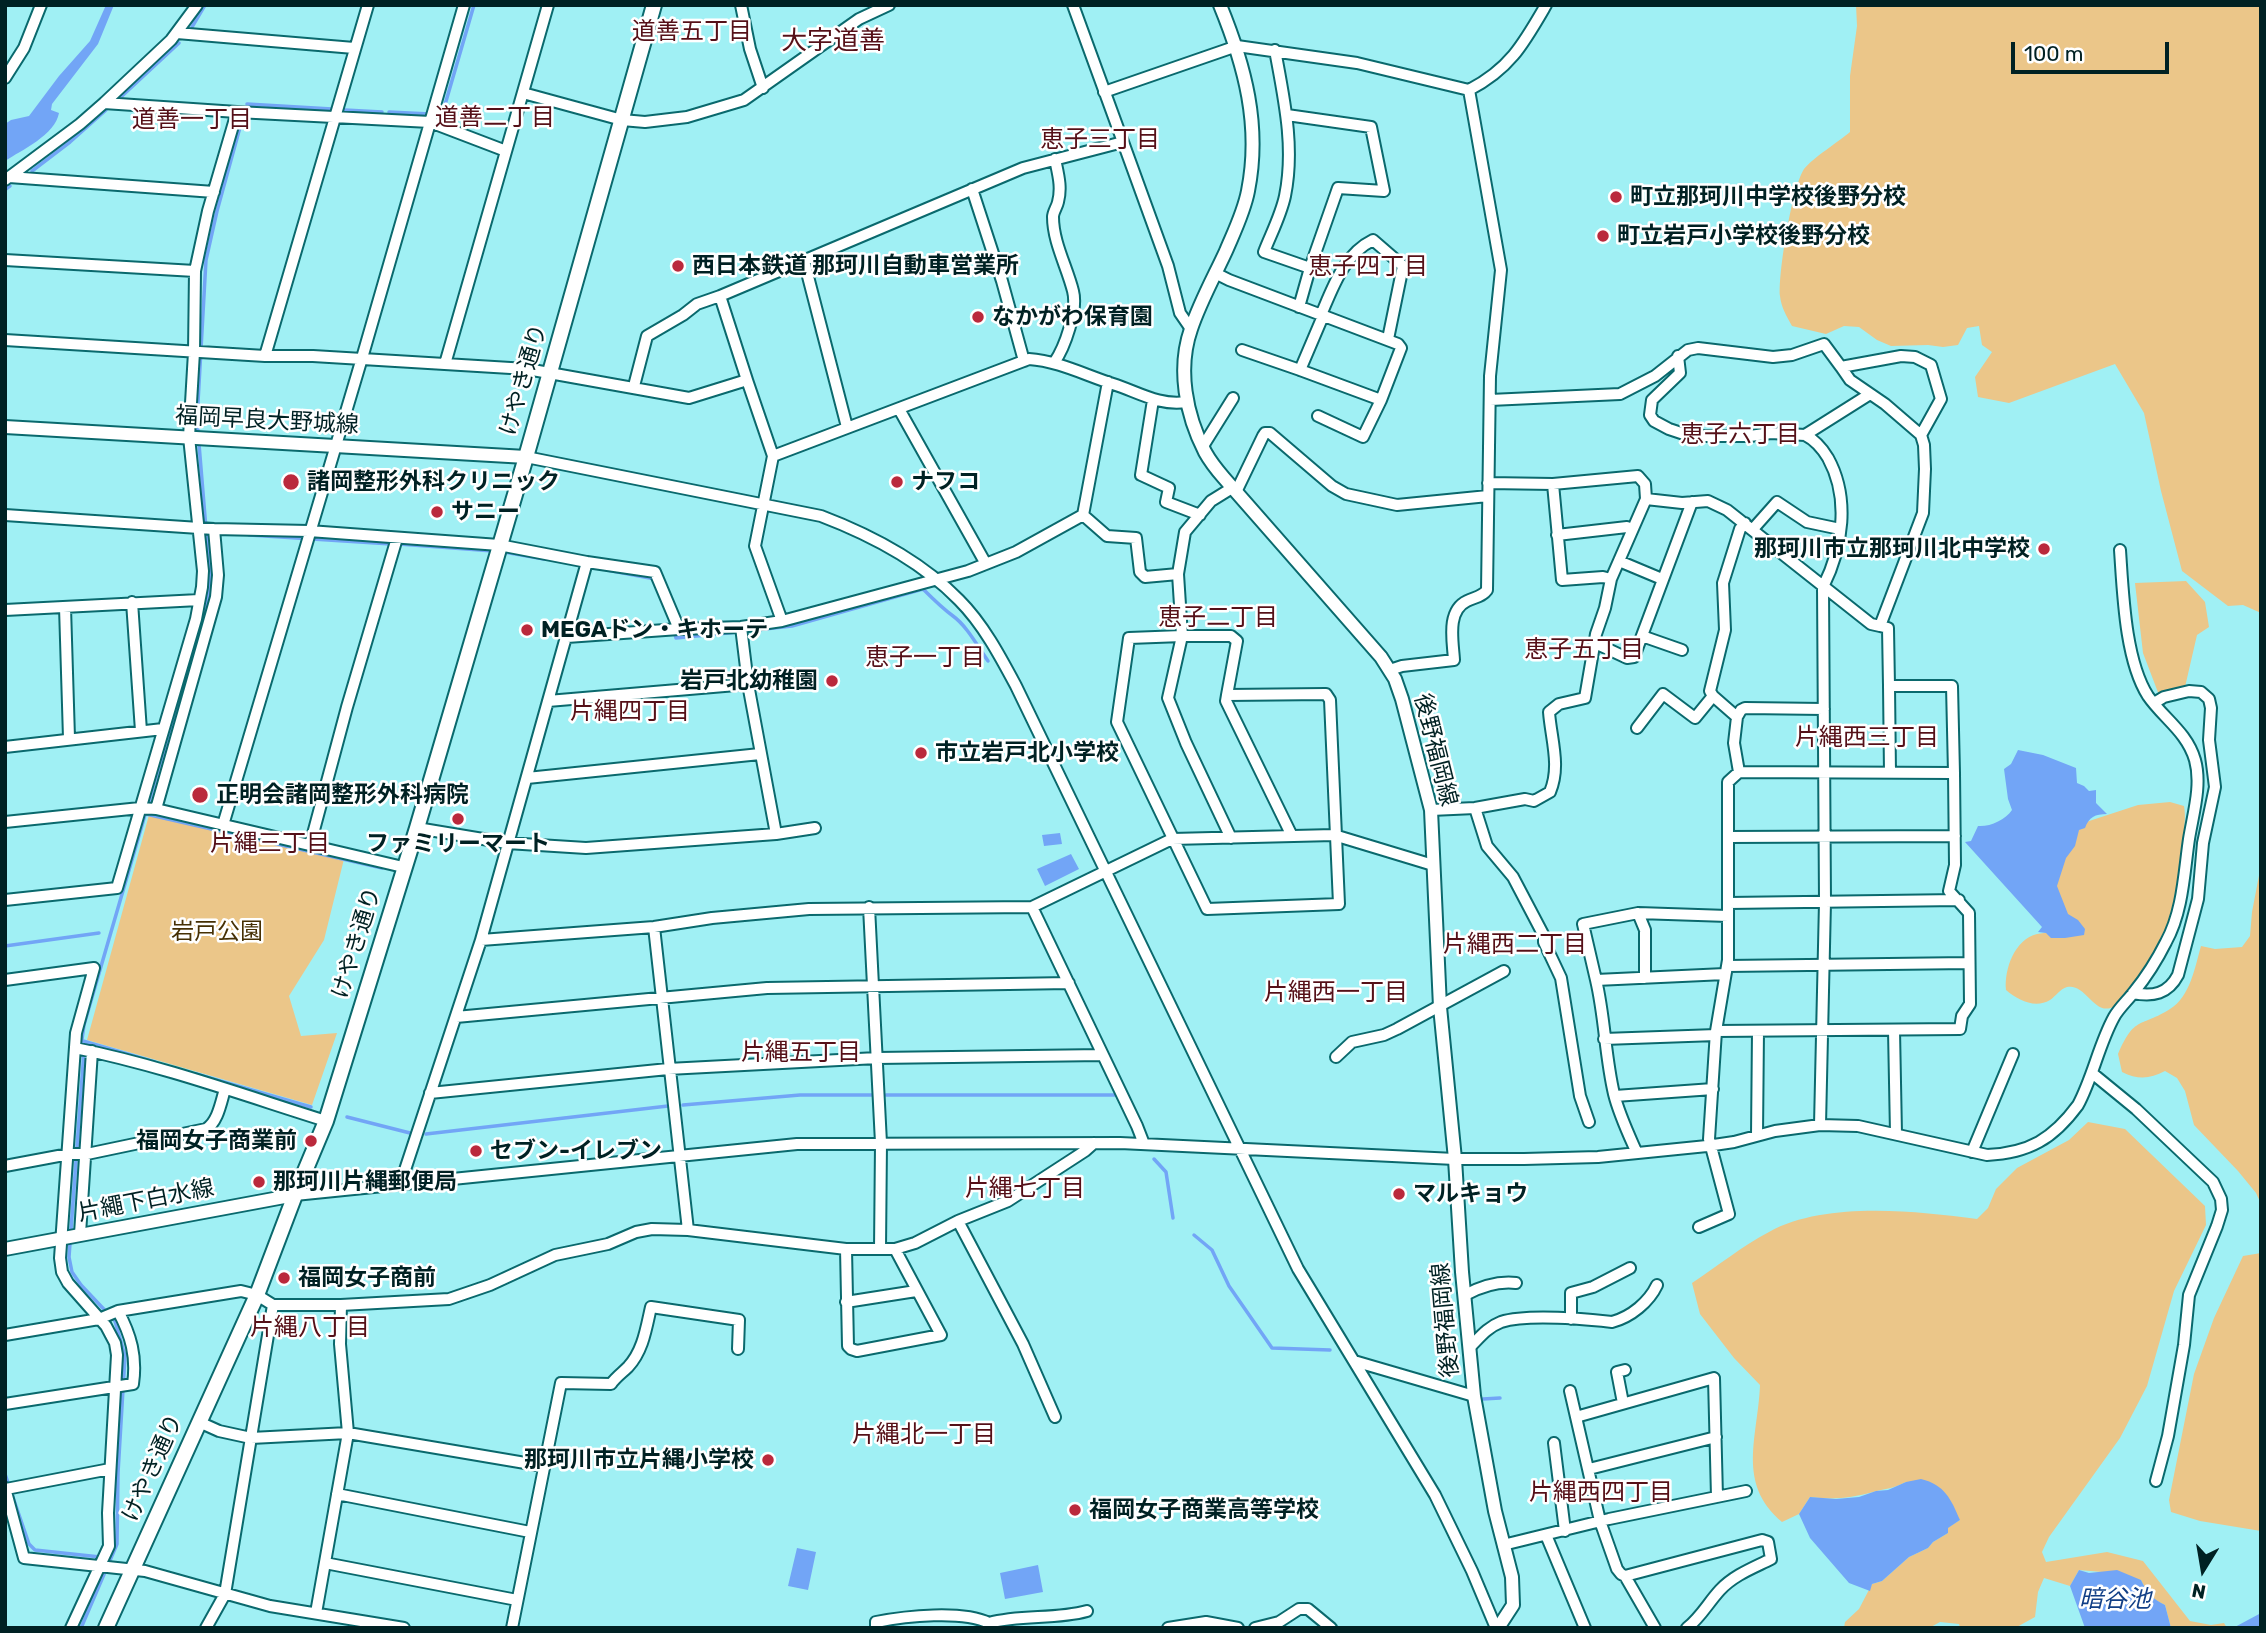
<!DOCTYPE html>
<html>
<head>
<meta charset="utf-8">
<style>
	body { margin:0 }
	#map { position:relative; width:2266px; height:1633px; overflow:hidden; background:#a0f0f4; font-family:Rubik,sans-serif }
	canvas { display:block }
	.frame { position:absolute; inset:0; border:7px solid #002123; pointer-events:none }
	.north { position:absolute; left:2168px; top:1535px; width:70px; height:70px; -webkit-text-stroke:5px #fff; paint-order:stroke; rotate:191deg; font-size:19px; font-weight:700; line-height:28px; text-align:center; color:#002123 }
	.north::after { content:''; display:block; margin:auto; width:24px; height:32px; background:#002123; clip-path:polygon(50% 0,100% 100%,50% 72%,0 100%) }
	.scale { position:absolute; left:2011px; top:42px; width:158px; height:32px; box-sizing:border-box; border:4px solid #002123; border-top:0; padding-left:9px; font-size:21px; line-height:24px; white-space:nowrap; color:#002123; -webkit-text-stroke:5px #fff; paint-order:stroke }
</style>
</head>
<body>
<div id="map">
<canvas width="2266" height="1633"></canvas>
<div class="frame"></div>
<div class="north">N</div>
<div class="scale">100 m</div>
</div>
<script>
const g = document.querySelector('canvas').getContext('2d');
g.lineJoin = 'round';
function fill(path, color) { g.fillStyle = color; g.fill(path, 'evenodd'); }
function strokePath(path, color, width, dash) { g.strokeStyle = color; g.lineWidth = width; g.lineCap = dash ? 'butt' : 'round'; g.setLineDash(dash || []); g.stroke(path); }
function write(font, color, halo, rows, align = 'center') {
  g.font = font + ' Rubik,"Noto Sans JP",sans-serif'; g.lineWidth = 5; g.setLineDash([]); g.textBaseline = 'middle'; g.strokeStyle = halo; g.fillStyle = color; for (const [text, x, y, turn = 0] of rows) {
    g.save(); g.translate(x, y); g.rotate((+turn || 0) * Math.PI / 180); g.textAlign = isNaN(turn) ? turn : align; if (halo) g.strokeText(text, 0, 0); g.fillText(text, 0, 0); g.restore();
  }
}
const green = new Path2D(`
	M1856,5H2261V613L2243,605L2228,606L2182,571L2161,491L2144,413L2115,364L2009,403L1978,397L1975,377L1992,352L1982,345L1979,326L1967,328L1958,345L1943,347L1928,345L1891,346L1877,340L1859,327L1844,326L1826,334L1792,326C1787,317 1781,307 1780,296C1778,274 1792,187 1804,169C1813,158 1838,142 1850,132V76L1857,26Z
	M2186,581L2205,602L2209,627L2197,635L2185,687L2159,695L2143,653L2135,583Z
	M2170,802L2184,806C2186,817 2184,827 2184,838C2183,896 2168,942 2131,988C2126,994 2120,1004 2113,1007C2094,1016 2086,983 2067,987C2060,989 2056,996 2050,1000C2035,1009 2018,1000 2006,990C2004,969 2015,939 2037,934C2048,932 2061,932 2072,931L2053,899L2055,872L2080,824L2138,805Z
	M149,815L344,859L324,940L289,996L301,1036L337,1033L312,1105L87,1040Z
	M2261,865V1204L2256,1193L2238,1171L2194,1125L2185,1091L2177,1078L2165,1071C2150,1079 2138,1080 2122,1072L2118,1054C2135,1015 2140,1028 2170,1009C2190,997 2195,967 2201,946L2215,949L2242,947L2250,936L2252,912Z
	M2088,1122L2125,1129L2205,1206L2206,1225L2174,1291L2147,1386L2120,1438L2049,1537L2042,1552L2046,1562L2107,1552L2143,1561L2190,1621L2211,1625L2224,1623L2227,1628H2171L2165,1605C2152,1599 2147,1593 2141,1580L2102,1572L2079,1570L2070,1586L2044,1578L2038,1592L2035,1617L2015,1628H1960L1959,1624L1940,1622L1929,1628H1844L1845,1622L1859,1609L1872,1584L1882,1581L1909,1557L1928,1548L1933,1542L1948,1533L1947,1528L1960,1520L1906,1482C1892,1489 1887,1488 1873,1492C1851,1498 1833,1500 1810,1497L1799,1514L1782,1522C1736,1483 1758,1437 1760,1385L1734,1358L1700,1314L1692,1283C1718,1266 1742,1246 1769,1232C1825,1201 1915,1211 1977,1219L1988,1208L1996,1189L2017,1168L2069,1140Z
	M2261,1253V1531L2200,1521L2171,1512L2169,1500L2194,1374L2214,1318L2243,1256Z`);
const water = new Path2D(`
	M106,5H114L98,44L52,104L51,110L59,113C55,135 22,150 5,161V124L11,120L29,116L59,76L90,41Z
	M2018,750L2043,755L2076,768L2077,783L2084,786L2089,791L2096,790V803L2107,814C2095,814 2089,817 2085,828L2079,830L2075,846L2066,858L2057,886L2068,914L2078,920L2085,929L2084,935L2065,938H2051L2046,933L2038,932L2042,927L1965,842L1971,841L1978,826C1990,827 2005,820 2012,810L2008,799L2004,769L2011,764Z
	M1060,833L1062,844L1044,846L1042,835Z
	M1071,854L1079,869L1045,886L1037,869Z
	M1921,1479C1945,1485 1951,1499 1960,1520L1948,1528V1533L1933,1542L1928,1548L1909,1557L1882,1581L1872,1584L1870,1591L1849,1583L1810,1538L1799,1514L1810,1497L1836,1499L1859,1497L1876,1491L1888,1490L1906,1482Z
	M797,1548L816,1552L808,1590L788,1586Z
	M1038,1565L1043,1592L1005,1599L1000,1573Z
	M2079,1570L2089,1573L2117,1570L2141,1580C2147,1593 2153,1599 2165,1605L2171,1628H2085L2070,1586Z
	M2261,1613V1628H2233Z`);
const stream = new Path2D(`
	M192,27L205,5
	M122,96L179,43
	M247,104L332,109
	M345,110L382,112
	M389,112L430,114
	M442,115L474,5
	M32,171L70,142L106,110
	M5,190L10,186
	M249,535L391,544
	M399,544L493,551
	M504,552L544,559
	M607,570L655,579
	M756,630L792,626L923,589C933,599 942,608 953,616C967,626 978,647 988,661
	M674,631L676,638L738,632
	M146,814L382,868
	M5,946L99,933
	M83,1041L155,1062
	M196,1074L311,1107
	M886,1095H1117L1118,1098
	M683,1105L800,1095H873
	M347,1117L410,1133
	M426,1134L668,1106
	M1154,1159L1166,1172L1173,1218
	M1194,1235L1212,1250L1229,1286L1272,1348L1330,1350
	M1483,1399L1500,1398
	M5,1474L29,1544L35,1550L100,1557
	M81,1628L117,1544L118,1473L125,1356L115,1321L81,1285L72,1272L69,1257L84,1051L82,1039L84,1025L208,598L210,577L197,420L206,260L217,211L242,120`);
const minor = new Path2D(`
	M741,5L750,49L763,88
	M177,33L354,48
	M1275,50C1284,99 1295,147 1285,196C1281,215 1271,234 1264,252L1310,268
	M5,78L24,48L41,5
	M1104,92L1237,46L1357,63L1469,90C1510,69 1524,43 1546,5
	M523,93L622,120L645,122L687,117L744,100L859,19L889,5
	M104,103L237,112L430,122L506,151
	M1287,115L1371,127L1384,191L1338,188L1310,268L1299,307
	M1123,142L1168,266L1180,313L1191,329
	M9,177L214,192
	M5,180L80,124L104,103L171,40L197,5
	M972,189L1002,281L1024,361
	M5,260L195,271
	M804,261L847,427
	M1215,273L1229,280L1398,344L1401,348L1381,400L1363,437L1318,416
	M720,296L1023,168L1123,142L1073,5
	M1321,315C1333,287 1344,254 1373,240L1403,266L1388,339
	M5,340L265,356H313L527,369L689,398L747,380L720,296L697,304L683,315L647,336L634,386
	M1242,350L1300,370L1381,400
	M265,356L368,5
	M1678,356L1680,373L1652,400L1650,415L1654,421L1669,429L1690,436H1750L1771,433L1805,435L1870,394
	M1054,363C1065,347 1078,310 1073,291C1067,267 1053,242 1053,217C1053,212 1057,207 1058,202C1062,187 1058,174 1055,159
	M445,364L548,5
	M1841,367L1850,380L1885,404L1921,435
	M1300,370L1323,316
	M747,380L773,456L755,546L782,621L968,571L1016,552L1083,515
	M1153,400L1141,475L1169,488L1166,502L1200,515
	M899,409L986,564
	M1805,435C1815,440 1822,448 1828,458C1850,498 1843,547 1823,587L1825,902L1820,1125
	M1203,446L1233,398
	M773,456L1029,359C1058,361 1085,375 1113,384C1138,392 1159,406 1186,402
	M526,457L821,516C871,535 921,561 959,600C983,624 1000,656 1016,686L1298,1269L1435,1495L1472,1571L1496,1628
	M1488,483L1553,484L1638,476L1645,484L1646,499L1682,503L1708,501L1727,510L1871,624L1880,626L1923,513L1925,469L1924,445L1921,435L1941,399L1931,365L1915,357L1901,356L1841,367L1824,344L1792,355L1773,357L1698,348L1688,350L1655,376L1620,394L1490,400
	M1553,484L1562,580L1603,577L1611,579
	M1236,492L1263,436L1265,433H1270L1332,486L1346,494L1397,505L1488,496
	M5,515L214,529L309,531L499,545L587,562L481,940L400,1185
	M1083,515L1107,536L1136,538L1140,572L1145,577L1178,574L1185,532L1211,501L1232,488
	M1083,515L1108,382
	M1753,529L1777,502L1807,522L1840,529
	M1557,535L1627,527L1631,529
	M1619,561L1662,579
	M587,562L655,572L679,629
	M1178,574L1182,636L1168,698L1186,743L1231,838
	M132,602L141,731
	M65,607L69,738
	M5,610L199,600
	M1880,626L1888,628L1889,686
	M741,627L748,684L776,834
	M1182,636H1231L1237,641L1227,695L1326,694L1330,700L1339,904L1207,909L1117,722L1129,638Z
	M1642,636L1682,650
	M567,637L679,629L741,627L782,621
	M1595,643L1627,658L1634,657L1692,502
	M1390,670L1402,666L1454,660C1453,642 1446,611 1467,601C1475,597 1482,597 1487,590L1490,376L1501,270L1469,90
	M1227,695L1226,701L1292,836
	M548,701L748,684
	M1737,717L1741,710L1745,708L1824,709
	M1637,728L1663,694L1695,718L1713,696
	M5,747L163,729
	M1739,772L1734,743L1737,717L1713,696L1710,691L1725,630L1723,583L1740,529L1745,523
	M527,778L760,754
	M1475,808L1487,846L1513,877L1544,936V942L1561,978L1580,1096L1589,1122
	M156,809L216,597L218,575L214,529
	M1431,810L1475,808L1525,799L1534,801L1550,792C1561,766 1551,739 1549,712L1559,704L1585,698L1596,634L1605,608L1611,579L1646,499
	M5,822L140,808L156,809L403,867
	M223,825L362,358L464,5
	M417,828L507,843L586,848L776,834L815,828
	M1728,837L1955,836
	M310,845L347,707L397,538
	M5,900L117,888L196,619L202,587L203,571L189,437L194,352L195,271L208,211L237,112
	M1728,903L1959,900
	M869,907L881,1143L880,1249
	M1032,907L1137,1126L1144,1144
	M1638,913L1728,916
	M654,927L688,1230
	M481,940L654,927L712,918L809,909L1032,907L1172,839L1334,835L1433,865
	M1727,966L1969,963
	M5,980L94,968L76,1033L60,1258L62,1272L68,1283L106,1326L115,1343L117,1355L108,1513L109,1546L71,1628
	M1596,980L1583,924L1638,913L1645,930V978
	M2133,993C2153,997 2168,994 2178,975L2198,899L2203,843L2215,787L2209,740L2211,708L2209,699L2201,692L2189,691L2164,697L2154,703
	M456,1017L767,988L1069,983
	M1894,1030L1896,1134
	M1716,1031L1960,1029L1962,1016L1970,1004L1969,913L1949,891L1955,865L1954,773
	M1604,1039L1716,1035
	M75,1048C160,1065 243,1095 326,1121
	M1336,1057L1352,1042L1384,1035L1397,1029L1504,971
	M2092,1073L2136,1109L2213,1182L2221,1199L2222,1210L2217,1226L2189,1295L2184,1345L2168,1436L2156,1481
	M430,1093L668,1069L877,1058L1103,1055
	M1615,1096L1713,1089
	M1757,1135L1758,1031
	M1636,1151C1628,1133 1619,1114 1614,1094C1605,1056 1605,1018 1596,980L1725,974
	M1972,1152L2013,1054
	M5,1166L69,1154H87L206,1129C218,1122 221,1102 225,1089
	M295,1195L797,1144L1120,1143L1455,1159H1524L1598,1157L1707,1146L1734,1142L1775,1131L1820,1125L1858,1126L1987,1155C2029,1153 2053,1139 2078,1105C2093,1077 2099,1044 2114,1017C2119,1008 2128,1000 2134,992C2147,976 2157,960 2166,942C2183,911 2184,873 2189,839C2193,814 2202,785 2195,760C2187,732 2163,718 2148,696C2125,660 2123,593 2120,550
	M958,1221L1023,1344L1055,1417
	M1699,1227L1729,1214L1709,1139L1716,1031L1728,960V782L1739,772L1954,773L1952,686H1889L1890,773
	M80,1234L92,1051
	M846,1249L848,1346L851,1349L857,1351L941,1335L895,1249
	M1465,1295C1480,1287 1499,1281 1516,1283
	M846,1302L916,1291
	M1571,1319V1293L1593,1287L1630,1268
	M5,1335L99,1319L118,1311L241,1291L257,1295L273,1305H341L449,1299L490,1285L555,1255L608,1244L636,1232L652,1229L688,1230L846,1249H895L915,1243L958,1221L1008,1201L1085,1151L1094,1143
	M1471,1346C1480,1337 1488,1327 1501,1322C1527,1314 1584,1319 1612,1322C1631,1317 1649,1302 1657,1285
	M1354,1361L1474,1396
	M1570,1391L1600,1521L1617,1569L1621,1574L1625,1576L1655,1628
	M1623,1403L1617,1372L1625,1370
	M5,1404L133,1384C137,1357 131,1335 118,1311
	M1576,1417L1714,1378L1717,1497
	M199,1422L219,1431L251,1438L348,1433L543,1466
	M1554,1443L1565,1531
	M1589,1469L1716,1437
	M5,1488L24,1558L145,1571L270,1606L404,1628
	M6,1489L110,1469
	M337,1494L530,1532
	M1546,1535L1585,1628
	M1503,1545L1609,1519L1746,1491
	M325,1563L517,1600
	M1625,1576L1762,1540L1768,1542L1771,1559C1753,1568 1734,1575 1720,1590C1708,1603 1701,1617 1687,1628
	M316,1613L348,1433L340,1344L341,1305
	M206,1628L225,1594L273,1305
	M512,1628L561,1383L611,1384C616,1377 622,1373 628,1367C643,1351 646,1329 651,1307L739,1320L738,1349
	M876,1628V1622C906,1616 962,1610 989,1623C1021,1614 1055,1620 1087,1611
	M1168,1628L1206,1622L1238,1628
	M1255,1628L1279,1622L1299,1609H1308L1331,1628`);
const major = new Path2D(`
	M1220,5C1245,66 1261,126 1248,191C1244,212 1234,232 1226,251C1214,277 1200,302 1191,329C1177,369 1186,415 1205,452C1210,461 1217,470 1224,478L1381,657L1395,679L1402,699L1431,810L1440,1007L1455,1159L1462,1272L1474,1396L1495,1511L1512,1577L1513,1605L1498,1628
	M5,427L526,457
	M5,1249L295,1195`);
const highway = new Path2D(`
	M106,1628L257,1295L295,1195L326,1121L417,828L526,457L654,5`);
const markers = [
	[1616,197,7,"#ba293c"],
	[1603,236,7,"#ba293c"],
	[678,266,7,"#ba293c"],
	[978,317,7,"#ba293c"],
	[291,482,9,"#ba293c"],
	[897,482,7,"#ba293c"],
	[437,512,7,"#ba293c"],
	[2044,549,7,"#ba293c"],
	[527,630,7,"#ba293c"],
	[832,681,7,"#ba293c"],
	[921,753,7,"#ba293c"],
	[200,795,9,"#ba293c"],
	[458,819,7,"#ba293c"],
	[311,1141,7,"#ba293c"],
	[476,1151,7,"#ba293c"],
	[259,1182,7,"#ba293c"],
	[1399,1194,7,"#ba293c"],
	[284,1278,7,"#ba293c"],
	[768,1460,7,"#ba293c"],
	[1075,1510,7,"#ba293c"]
];
const poiNames = [
	["町立那珂川中学校後野分校",1630,197],
	["町立岩戸小学校後野分校",1617,236],
	["西日本鉄道 那珂川自動車営業所",692,266],
	["なかがわ保育園",992,317],
	["諸岡整形外科クリニック",307,482],
	["ナフコ",911,482],
	["サニー",451,512],
	["那珂川市立那珂川北中学校",2030,549,"right"],
	["MEGAドン・キホーテ",541,630],
	["岩戸北幼稚園",818,681,"right"],
	["市立岩戸北小学校",935,753],
	["正明会諸岡整形外科病院",216,795],
	["ファミリーマート",458,844,"center"],
	["福岡女子商業前",297,1141,"right"],
	["セブン-イレブン",490,1151],
	["那珂川片縄郵便局",273,1182],
	["マルキョウ",1413,1194],
	["福岡女子商前",298,1278],
	["那珂川市立片縄小学校",754,1460,"right"],
	["福岡女子商業高等学校",1089,1510]
];
const streetNames = [
	["けやき通り",524,380,-74],
	["福岡早良大野城線",267,421,3],
	["後野福岡線",1435,750,76],
	["けやき通り",357,943,-73],
	["片繩下白水線",146,1201,-11],
	["後野福岡線",1446,1320,-95],
	["けやき通り",153,1468,-66]
];
const parkNames = [
	["岩戸公園",217,932]
];
const neighbourhoodNames = [
	["道善五丁目",692,32],
	["道善二丁目",495,118],
	["道善一丁目",192,120],
	["恵子三丁目",1100,140],
	["恵子四丁目",1368,267],
	["恵子六丁目",1740,435],
	["恵子二丁目",1218,618],
	["恵子五丁目",1584,650],
	["恵子一丁目",925,658],
	["片縄四丁目",630,712],
	["片縄西三丁目",1867,738],
	["片縄三丁目",270,844],
	["片縄西二丁目",1515,945],
	["片縄西一丁目",1336,993],
	["片縄五丁目",801,1053],
	["片縄七丁目",1025,1189],
	["片縄八丁目",310,1328],
	["片縄北一丁目",924,1435],
	["片縄西四丁目",1601,1493]
];
const waterNames = [
	["暗谷池",2115,1600]
];
const quarterNames = [
	["大字道善",833,41]
];
fill(green, '#ebc689');
fill(water, '#72a5f6');
strokePath(stream, '#72a5f6', 3.5);
strokePath(minor, '#0a696d', 14);
strokePath(major, '#0a696d', 16);
strokePath(highway, '#0a696d', 18);
strokePath(minor, '#fff', 10);
strokePath(major, '#fff', 12);
strokePath(highway, '#fff', 14);
for (const [x, y, r, color] of markers) { const dot = new Path2D(); dot.arc(x, y, r, 0, 2 * Math.PI); g.fillStyle = color; g.fill(dot); strokePath(dot, '#fff', 2.5); }
write('bold 23px', '#002123', '#fff', poiNames, 'left');
write('23px', '#002123', '#fff', streetNames);
write('23px', '#463004', '#fff', parkNames);
write('24px', '#551018', '#fff', neighbourhoodNames);
write('italic 24px', '#113f86', '#fff', waterNames);
write('26px', '#551018', '#fff', quarterNames);
</script>
</body>
</html>
